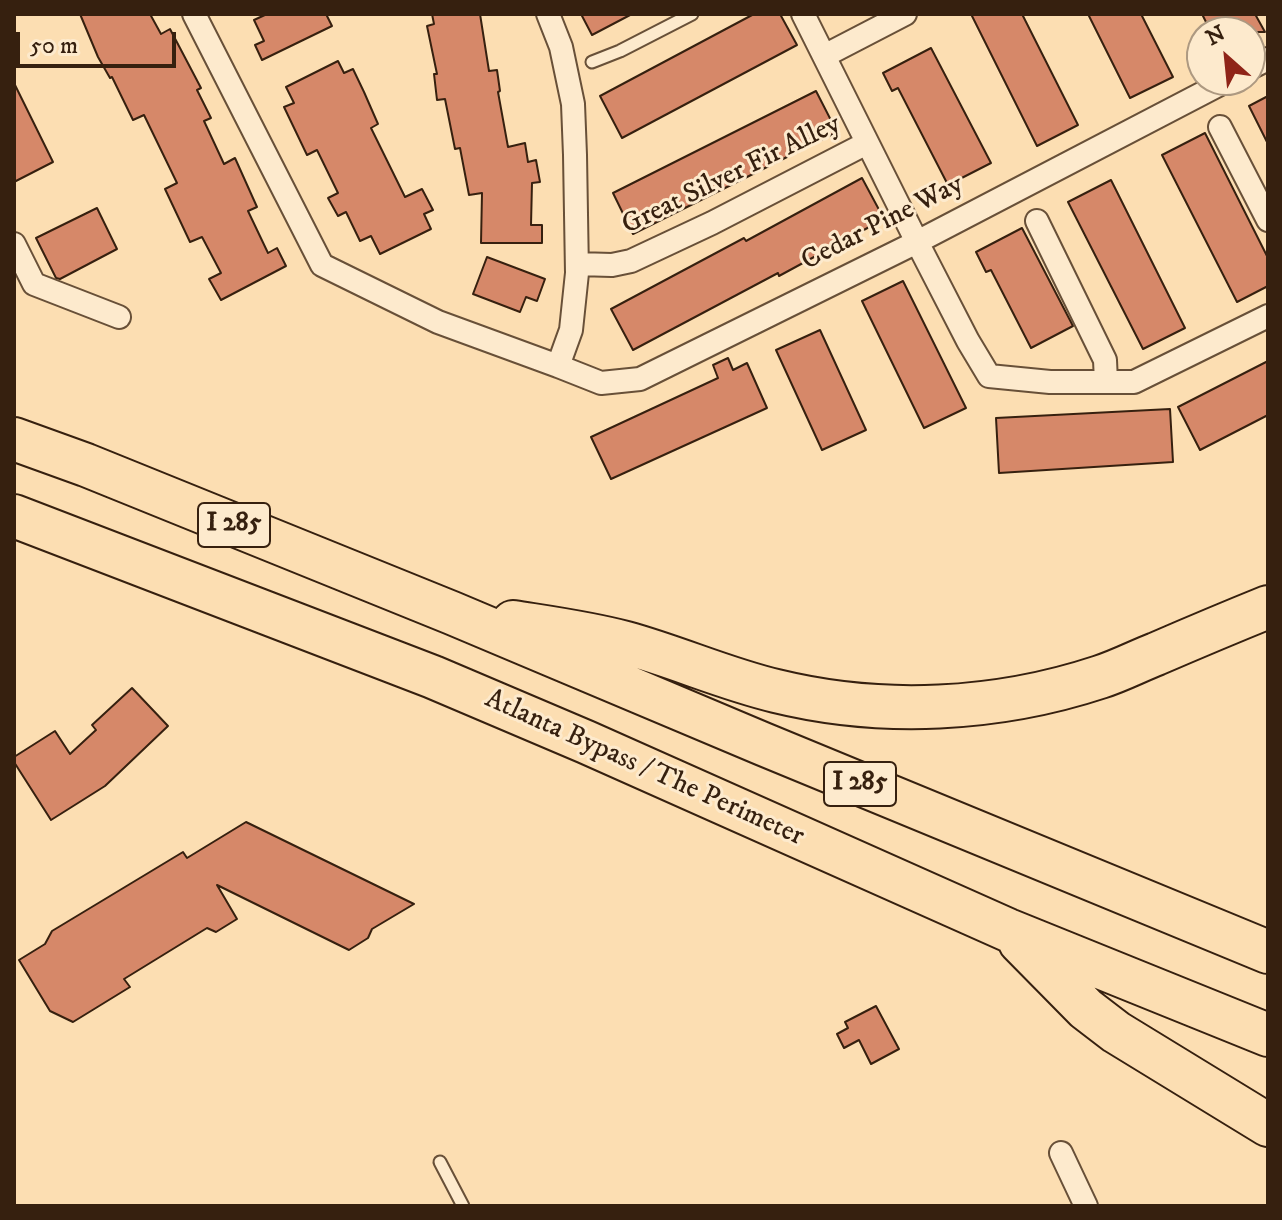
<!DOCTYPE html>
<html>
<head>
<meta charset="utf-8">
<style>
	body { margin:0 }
	#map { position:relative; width:1282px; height:1220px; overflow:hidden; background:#fcdeb2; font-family:"IM FELL DW Pica",serif }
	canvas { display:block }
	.frame { position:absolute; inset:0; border:16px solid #36200f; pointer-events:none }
	.north { position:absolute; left:1186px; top:16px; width:80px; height:80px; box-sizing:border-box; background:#fdeacd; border:2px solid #ad9981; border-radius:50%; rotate:333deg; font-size:22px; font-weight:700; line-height:32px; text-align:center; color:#36200f }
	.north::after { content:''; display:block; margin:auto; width:28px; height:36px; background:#8f2418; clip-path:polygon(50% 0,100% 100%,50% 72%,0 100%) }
	.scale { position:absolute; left:16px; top:32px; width:160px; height:36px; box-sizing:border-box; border:4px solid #36200f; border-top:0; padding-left:10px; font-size:24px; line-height:28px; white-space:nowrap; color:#36200f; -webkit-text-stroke:6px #fdeacd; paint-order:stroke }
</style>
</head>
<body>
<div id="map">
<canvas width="1282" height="1220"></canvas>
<div class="frame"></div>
<div class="north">N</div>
<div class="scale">50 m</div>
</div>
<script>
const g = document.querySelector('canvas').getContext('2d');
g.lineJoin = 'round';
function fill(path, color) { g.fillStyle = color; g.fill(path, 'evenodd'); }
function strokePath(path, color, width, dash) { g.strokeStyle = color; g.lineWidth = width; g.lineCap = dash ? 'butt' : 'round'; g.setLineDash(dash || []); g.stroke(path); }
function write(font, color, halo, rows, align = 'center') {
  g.font = font + ' "IM FELL DW Pica",serif'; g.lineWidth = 6; g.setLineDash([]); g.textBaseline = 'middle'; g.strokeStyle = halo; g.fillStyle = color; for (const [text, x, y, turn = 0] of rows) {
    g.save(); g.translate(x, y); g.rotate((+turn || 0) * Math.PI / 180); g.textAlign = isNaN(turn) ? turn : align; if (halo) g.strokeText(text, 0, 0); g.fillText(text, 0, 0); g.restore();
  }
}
const building = new Path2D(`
	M80,14H150L161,34L170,29L201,88L197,90L211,118L204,121L224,164L235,158L257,207L248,211L268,253L277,248L286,266L221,300L209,279L221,273L202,237L190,242L165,189L177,183L144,115L133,120L112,77L110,78L98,57Z
	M267,14H326L332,26L262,60L255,45L264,41L254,20Z
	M432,14H480L489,71L497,70L500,91L498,92L508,147L525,143L528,162L536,160L540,182L532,183L531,225H542V243H481L482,193L469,195L460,148L455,149L445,99L437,100L434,74H437L427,26L434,24Z
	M581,14H632L592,35Z
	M754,14H780L797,45L622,138L600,96Z
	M971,14H1022L1078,125L1037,146Z
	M1088,14H1141L1173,77L1130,98Z
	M1202,14H1255L1265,32H1211Z
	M931,48L991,163L948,185L898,88L892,91L883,73Z
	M338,61L344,73L353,69L364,92L378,124L371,128L405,197L422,189L433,210L424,214L431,229L380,254L371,236L360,241L346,212L338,216L328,198L338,193L317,150L307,155L284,107L294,103L286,87Z
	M14,83L53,162L14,182Z
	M816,91L837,132L633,234L613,193Z
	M1268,96V144L1249,106Z
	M1205,133L1268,258V286L1237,302L1162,155Z
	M862,178L884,219L779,276L778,273L633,350L611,309L744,238L746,241Z
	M1111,180L1185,328L1143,349L1068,202Z
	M97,208L117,249L60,279L56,278L36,238Z
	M1022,228L1073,326L1031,348L991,270L986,272L976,252Z
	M487,257L545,279L537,301L526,297L520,312L473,294Z
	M903,281L966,408L924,428L862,301Z
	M820,330L866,430L822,450L776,350Z
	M728,358L733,370L747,363L767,408L611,479L591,437L718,378L713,365Z
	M1268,361V415L1200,450L1178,407Z
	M1170,409L1173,462L999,473L996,418Z
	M132,688L168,726L105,786L51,820L14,762V757L55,731L70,754L96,730L92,725Z
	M246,822L414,904L372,929L368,938L349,950L217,885L237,919L216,932L207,928L124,979L130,987L73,1022L50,1011L19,960L45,944L52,931L183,852L187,858Z
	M876,1006L899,1049L871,1064L859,1040L844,1048L837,1034L848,1028L845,1022Z`);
const service = new Path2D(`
	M592,62L620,51L692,14
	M440,1162L463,1206`);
const minor = new Path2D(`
	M194,14L322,265L438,322L558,366L571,330L577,273L575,155L573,104L561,47L548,14
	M803,14L917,242L968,341L989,376L1050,382H1134L1268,316
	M824,56L905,14
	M1250,68L1268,59
	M1220,127L1268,220
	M1037,221L1105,360L1106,382
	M14,244L34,284L119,317
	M577,264L612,265L631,261L712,223L867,143
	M558,366L601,383L640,379L917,242L1228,80
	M1061,1153L1086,1206`);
const motorway = new Path2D(`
	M14,439L86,465L452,613L763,744L1268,952
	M14,516L433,677L586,742L1008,930L1268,1035
	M513,622C551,628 589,633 626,643C677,657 725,679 776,691C882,717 997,711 1100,677C1119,671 1138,661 1156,654C1193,638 1231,622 1268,607
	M1020,942L1086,1009L1116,1032L1268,1125`);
const shields = [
	[234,525,72],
	[860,784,72]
];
const shieldNames = [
	["I 285",234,525],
	["I 285",860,784]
];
const streetNames = [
	["Great Silver Fir Alley",732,176,-26],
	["Cedar Pine Way",883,224,-27],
	["Atlanta Bypass / The Perimeter",644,769,24]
];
fill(building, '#d68869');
strokePath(building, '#36200f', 2);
strokePath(service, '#685038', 15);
strokePath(minor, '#685038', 26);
strokePath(motorway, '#36200f', 46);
strokePath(service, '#fdeacd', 11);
strokePath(minor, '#fdeacd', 22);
strokePath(motorway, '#fcdeb2', 42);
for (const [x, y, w] of shields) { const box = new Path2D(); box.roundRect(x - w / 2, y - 22, w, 44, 6); g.fillStyle = '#fdeacd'; g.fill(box); strokePath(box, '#36200f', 2); }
write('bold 26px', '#36200f', null, shieldNames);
write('28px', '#36200f', '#fdeacd', streetNames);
</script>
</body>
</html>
